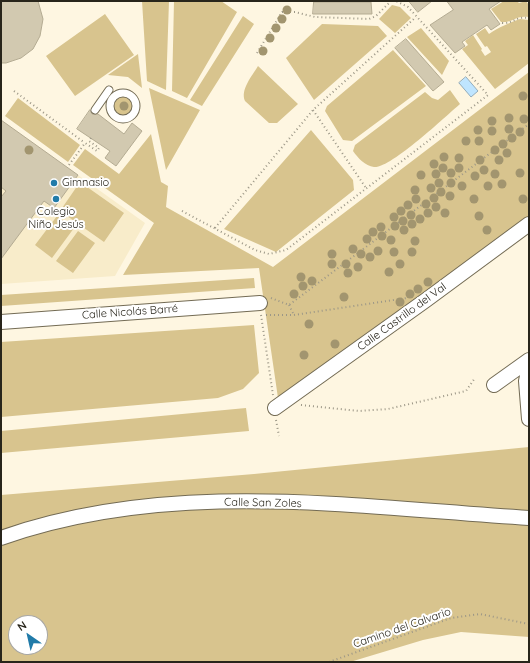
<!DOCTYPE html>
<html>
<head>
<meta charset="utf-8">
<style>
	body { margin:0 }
	#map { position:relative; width:530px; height:663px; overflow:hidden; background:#fef6e1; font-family:Quicksand,sans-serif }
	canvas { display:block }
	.frame { position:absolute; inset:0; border:2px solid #28251b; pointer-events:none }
	.north { position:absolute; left:8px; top:615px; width:40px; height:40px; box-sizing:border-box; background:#fff; border:1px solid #a9a8a4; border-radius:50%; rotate:326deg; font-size:11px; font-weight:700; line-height:16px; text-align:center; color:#28251b }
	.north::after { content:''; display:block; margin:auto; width:14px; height:18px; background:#217ba9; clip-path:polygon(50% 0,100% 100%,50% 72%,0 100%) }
</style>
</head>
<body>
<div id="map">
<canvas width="530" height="663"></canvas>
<div class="frame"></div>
<div class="north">N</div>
</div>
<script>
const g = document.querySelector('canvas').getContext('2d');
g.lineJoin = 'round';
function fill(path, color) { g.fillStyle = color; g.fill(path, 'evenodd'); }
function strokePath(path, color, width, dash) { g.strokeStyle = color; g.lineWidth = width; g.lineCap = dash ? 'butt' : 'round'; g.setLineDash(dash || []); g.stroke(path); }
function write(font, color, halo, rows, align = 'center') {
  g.font = font + ' Quicksand,sans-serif'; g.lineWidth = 4; g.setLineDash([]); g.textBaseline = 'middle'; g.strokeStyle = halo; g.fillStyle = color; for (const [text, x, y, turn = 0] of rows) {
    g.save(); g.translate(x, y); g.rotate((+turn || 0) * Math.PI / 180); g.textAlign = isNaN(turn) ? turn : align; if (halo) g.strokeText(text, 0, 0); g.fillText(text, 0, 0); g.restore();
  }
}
const built = new Path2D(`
	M1,120L145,223L115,276L1,284Z`);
const green = new Path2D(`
	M142,1H169L166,90L147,81Z
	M174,1H221L237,12L187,98L172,91Z
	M504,1H517L519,3L526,1L529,5V17C515,15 513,23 501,22L491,9Z
	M392,5L400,7L411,18L395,33L379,19Z
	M105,14L134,55L75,96L46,56Z
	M243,16L254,24L202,106L190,100Z
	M520,19L529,20V63L495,89L462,49L468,45L465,41L473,35L482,49L481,50L485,56L491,52L487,46L485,47L476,34L485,28L489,34C499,27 509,23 520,19Z
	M322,24L378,26L387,36L314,100L286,58Z
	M421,28L449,61L442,75L407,37Z
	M393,50L426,86L352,141L343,140L325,111L327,106Z
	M138,54L142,88L128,77L108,75Z
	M258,66L298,104L277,123H269L245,101C240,90 252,76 258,66Z
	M529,72V219L278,398L259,268L123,275L154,223L73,165L85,149L119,174L151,134L161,182L168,186L166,207L273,267Z
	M149,88L200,110L166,170Z
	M450,90L460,104C446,116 390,169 374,167C365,166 358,158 353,151L355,145L425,92L432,98L438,100Z
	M114 106a9 9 0 1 1 18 0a9 9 0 1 1-18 0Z
	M18,98L80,145L68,162L5,116Z
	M311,130L353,180L354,190L276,252L224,229Z
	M80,182L124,213L104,242L60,211Z
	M57,216L74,228L52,258L35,245Z
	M78,231L95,243L73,273L56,261Z
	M254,278L255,288L1,306V295Z
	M254,325L259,373L243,389L218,398L1,417V342Z
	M246,408L249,431L1,453V431Z
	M529,447V637L461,632L423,640L350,662H1V495L254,474ZM16,623H40V647H16Z`);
const water = new Path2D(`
	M466,77L478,91L471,97L459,83Z`);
const building = new Path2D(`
	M1,1H38L43,19L40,36L33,49L21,58L6,63H1Z
	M409,1H432L418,12Z
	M447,1H501L489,9L500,24L491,30L487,25L462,42L465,46L455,53L430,25L453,10Z
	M314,2H371L372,14H313Z
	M406,39L444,82L433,91L395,48Z
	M90,110L92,114H98L124,134L132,123L142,131L116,166L105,158L110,151L77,129Z
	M1,120L78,175L54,208L44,201L1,259V197L6,191L1,187Z`);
const path = new Path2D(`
	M502,23C513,24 515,16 529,18
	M257,53L282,12H295L315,17L369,19L376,16L391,1
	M14,91L85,143
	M313,110L366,188
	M69,165L85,143L97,151L99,148L89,141L91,138
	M182,211L255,250L269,254L286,250L488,95L408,7L396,1
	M215,228L313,110L416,17
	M271,298L289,305L529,124
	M289,305L294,315
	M261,315L273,395
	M266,315H294L407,298
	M301,405L359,411L388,409L466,391L475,378
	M276,420L279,436
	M329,662L451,618L480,614L529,624`);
const lane = new Path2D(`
	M110 106a13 13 0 1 1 26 0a13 13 0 1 1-26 0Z
	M95,110L109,90`);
const street = new Path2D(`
	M1,322L260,303
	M494,385L529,360
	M275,408L426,300L529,224
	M529,419L526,381L529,366
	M1,538C171,478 354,507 529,518`);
const trees = [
	[287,10],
	[282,19],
	[276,28],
	[270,38],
	[263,51],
	[523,96],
	[124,106],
	[509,118],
	[524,119],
	[492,121],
	[509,129],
	[478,130],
	[492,131],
	[520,132],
	[512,138],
	[466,141],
	[479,141],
	[503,144],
	[29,150],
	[495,150],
	[507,153],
	[444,157],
	[459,158],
	[480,160],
	[499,160],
	[434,164],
	[443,168],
	[459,168],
	[484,170],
	[451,173],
	[520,173],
	[436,174],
	[495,174],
	[421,175],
	[475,176],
	[439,183],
	[451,183],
	[502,184],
	[462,186],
	[488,186],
	[431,188],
	[415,190],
	[441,192],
	[450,196],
	[434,198],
	[416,199],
	[474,199],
	[523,199],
	[426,204],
	[408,205],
	[436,207],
	[401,211],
	[428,213],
	[445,213],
	[411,215],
	[479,216],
	[394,217],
	[420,219],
	[403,221],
	[412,224],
	[395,226],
	[381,227],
	[404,230],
	[487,230],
	[373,232],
	[382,236],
	[367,239],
	[391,240],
	[415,241],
	[353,249],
	[378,251],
	[394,252],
	[412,252],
	[332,254],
	[361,254],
	[370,257],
	[332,264],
	[346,264],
	[400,264],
	[358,267],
	[389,272],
	[348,273],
	[301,277],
	[312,281],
	[428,282],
	[303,286],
	[418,289],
	[294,294],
	[410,294],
	[344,297],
	[400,302],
	[309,324],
	[335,344],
	[304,355]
];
const markers = [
	[54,183,4,"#217ba9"],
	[56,199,4,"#217ba9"]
];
const poiNames = [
	["Gimnasio",62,183],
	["Colegio",56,212,"center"],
	["Niño Jesús",56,225,"center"]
];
const streetNames = [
	["Calle Nicolás Barré",130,312,-4],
	["Calle Castrillo del Val",402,317,-36],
	["Calle San Zoles",263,503,1],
	["Camino del Calvario",402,628,-19]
];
fill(built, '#f8ecca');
fill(green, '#d8c48e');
fill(water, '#bfe5ff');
strokePath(water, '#92abbb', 1);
fill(building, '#d2c9b0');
strokePath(building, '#b4ab92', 1);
strokePath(lane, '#736b54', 9);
strokePath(street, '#736b54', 16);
strokePath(path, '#9c9787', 2, [1, 3]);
strokePath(lane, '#fff', 7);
strokePath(street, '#fff', 14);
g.fillStyle = '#a2956f';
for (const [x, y] of trees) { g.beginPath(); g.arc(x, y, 4.5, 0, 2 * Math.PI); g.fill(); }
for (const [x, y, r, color] of markers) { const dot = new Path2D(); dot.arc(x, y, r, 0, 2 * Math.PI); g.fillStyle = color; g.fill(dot); strokePath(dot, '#fff', 1.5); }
write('11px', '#28251b', '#fff', poiNames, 'left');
write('11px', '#28251b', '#fff', streetNames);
</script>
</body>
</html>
